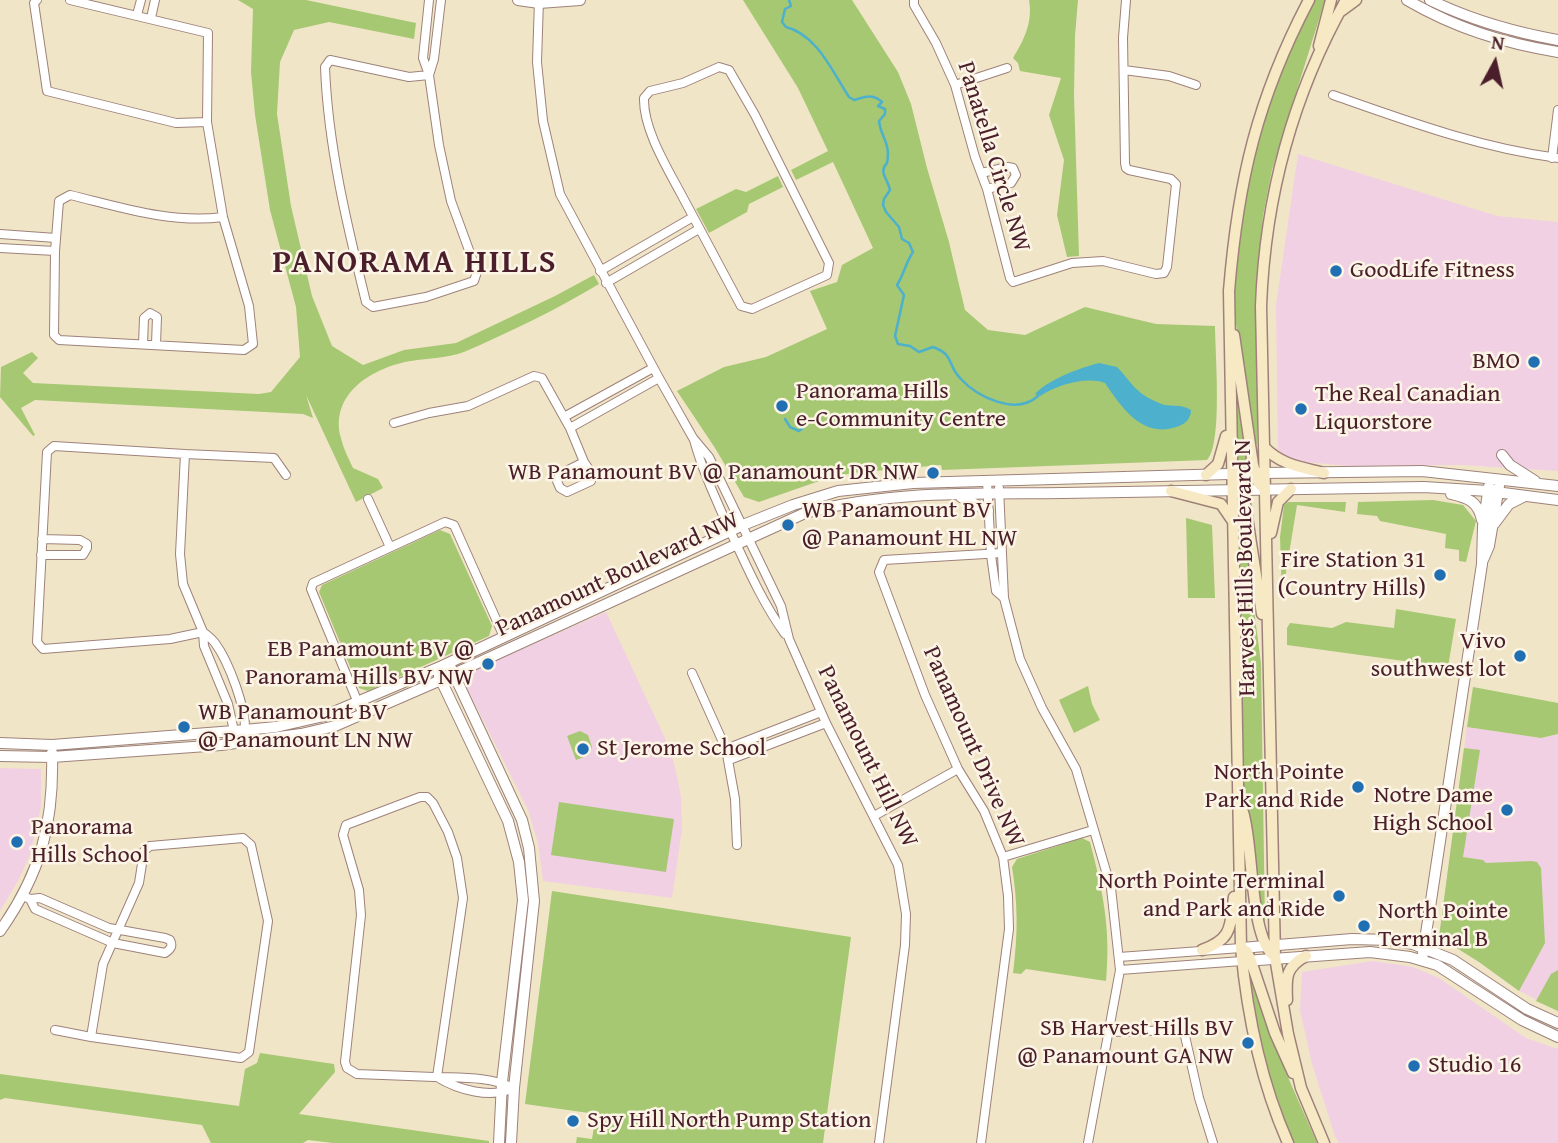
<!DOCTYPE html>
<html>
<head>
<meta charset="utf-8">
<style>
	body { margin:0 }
	#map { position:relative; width:1558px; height:1143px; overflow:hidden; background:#f1e5c8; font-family:"Gentium Book Plus",serif }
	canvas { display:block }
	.north { position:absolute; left:1460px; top:28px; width:70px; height:70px; -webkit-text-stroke:5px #fcf5e5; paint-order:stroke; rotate:8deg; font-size:19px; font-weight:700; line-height:28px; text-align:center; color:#4a1f2b }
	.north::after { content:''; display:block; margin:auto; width:24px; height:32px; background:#4a1f2b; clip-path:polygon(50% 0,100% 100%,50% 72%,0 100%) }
</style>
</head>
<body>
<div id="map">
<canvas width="1558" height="1143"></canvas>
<div class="north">N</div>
</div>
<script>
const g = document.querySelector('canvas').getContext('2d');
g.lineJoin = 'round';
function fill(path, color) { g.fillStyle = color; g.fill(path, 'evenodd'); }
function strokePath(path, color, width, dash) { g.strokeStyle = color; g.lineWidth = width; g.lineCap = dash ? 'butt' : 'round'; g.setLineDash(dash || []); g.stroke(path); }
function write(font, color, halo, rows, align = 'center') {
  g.font = font + ' "Gentium Book Plus",serif'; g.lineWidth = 5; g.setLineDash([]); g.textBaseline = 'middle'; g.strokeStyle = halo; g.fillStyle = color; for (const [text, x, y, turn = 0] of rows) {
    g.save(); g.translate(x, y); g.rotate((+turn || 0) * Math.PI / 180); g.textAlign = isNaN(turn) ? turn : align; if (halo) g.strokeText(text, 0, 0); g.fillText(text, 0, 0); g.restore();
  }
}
const built = new Path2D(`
	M1298,154L1497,216L1558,222V471L1462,465L1349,466L1293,461L1278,450L1276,305Z
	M606,612L664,736L674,763L681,796L682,829L672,898L543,881L538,843L528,810L461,676Z
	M1467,727L1541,738L1558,734V1011L1516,989L1479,962L1439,937Z
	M0,768L41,769V806L30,855L18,881L0,911Z
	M1373,961L1413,967L1439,978L1526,1038L1558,1049V1143H1339L1335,1136L1312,1064L1300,1010L1302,972Z`);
const green = new Path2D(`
	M238,0H306L416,23L414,39L329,22L294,30L280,62L277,114L291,206L312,296L332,346L363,365L404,350L456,343L555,296L594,275L599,284C556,310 510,332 464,352C448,358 428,358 411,361C373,367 329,394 341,438C343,448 349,459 353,468L378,479L383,488L356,502L306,395L313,418L303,414L35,400L21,408L35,435L33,436L0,397L1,367L32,352L38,358L23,373L33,383L259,394L271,392L300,357L296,307L270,210L255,115L251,72L253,9Z
	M743,0H852L898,72L911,104L927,168L949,242L965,310L988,330L1025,335L1085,307L1156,324L1215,326C1215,351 1223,445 1207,460L942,470L941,465L852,473L825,479L759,502L744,497L715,448L677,391L724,367L766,357L827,329L810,291L837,282L842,265L873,248L833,162L796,180L791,170L828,151L798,88Z
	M1029,0H1078L1075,36L1074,95L1079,256L1067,257L1057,215L1064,160L1049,115L1061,78L1020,71L1018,63L1013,58C1024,40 1033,22 1029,0Z
	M1315,0H1325L1272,170L1263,216L1257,278V444L1254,445C1250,413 1245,381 1240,349C1238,335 1235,321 1234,307C1229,212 1266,80 1315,0Z
	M778,176L783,187L749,204L747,212L709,233L696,209L736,189L746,192Z
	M1235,404L1238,406L1248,462H1235Z
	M1433,500L1463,505L1476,521L1466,562L1459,561V550L1445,548L1446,534L1380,521L1377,516L1357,514L1358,502Z
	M1288,502H1346L1345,512L1297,505L1282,597L1280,537L1284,505Z
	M1236,511H1241L1261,663L1265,925H1262L1243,796Z
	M1186,518L1212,525L1215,598H1188Z
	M440,530L450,534L492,626L489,636L368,691L359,688L319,592L322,585Z
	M1396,609L1456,619L1448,667L1287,645V628L1290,623L1332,628L1346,622L1394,628Z
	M1088,686L1092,704L1100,720L1074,733L1059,700Z
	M1473,687L1558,703V734L1541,738L1467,727Z
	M580,731L588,735L592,747L589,755L576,760L567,736Z
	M1464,748L1480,750L1463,857L1483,860L1486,863L1532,861L1537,862L1541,868L1545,943L1519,991L1479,962L1439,937Z
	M559,802L674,819L666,872L551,855Z
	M1082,838L1090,842C1103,892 1111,929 1106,981L1026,969L1021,974L1013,973C1018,934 1018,905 1012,867L1017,859Z
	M552,891L851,937L823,1143H576L577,1137L592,1139L596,1114L525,1104Z
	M1558,970V1011L1536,1001L1551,974Z
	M1252,979L1287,1075L1317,1143H1292L1267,1075L1248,980Z
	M260,1053L334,1064L335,1072L299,1114L489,1141V1143H333L308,1140L303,1143H211L202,1125L5,1098L0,1100V1074L239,1106L245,1069L257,1063Z`);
const water = new Path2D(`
	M1099,363L1117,367C1134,385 1134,392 1159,403C1169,408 1181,403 1191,410C1191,417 1187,423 1179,426C1143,440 1122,408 1105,383C1086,376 1057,385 1040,396L1035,394C1049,379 1080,368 1099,363Z`);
const stream = new Path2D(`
	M789,0L791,6L785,9L782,22L786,27C817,35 832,71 849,97L854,100C865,97 872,93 882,102L878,106L885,109V114L879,121C881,138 891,143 887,163C878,172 888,179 890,190L884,199L883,205L886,212L899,227L902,239L909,243L913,252C906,262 904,274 897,285L904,295L895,336L898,344L910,346L919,352L933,347C955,355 947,365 960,378C977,397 1016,416 1038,396
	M785,419L790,427L799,431L805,426`);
const minor = new Path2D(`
	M37,0L34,3L47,91L176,123L207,122
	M70,0L208,33L207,122L223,217L249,306L253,344L244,350L59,340L54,335L55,251L59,201L70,195C120,207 171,224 223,217
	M539,0L537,62L543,121L560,194L659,378L693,438L709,457L781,606L789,639L826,723L898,865L906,914L905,945L879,1143
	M914,0V5L936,43L955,85L975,157L987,189L1010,278L1013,282L1072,263L1103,261L1156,274L1164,273L1167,267L1176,184L1171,179L1129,170L1126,168L1125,163L1123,38L1126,0
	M137,15L141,0
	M151,18L155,0
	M719,67L729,70L755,115L829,263L827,275L752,309L741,306C721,268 700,230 680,192C666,166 643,128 644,98L650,91L683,83Z
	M1124,70L1169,76L1196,85
	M429,75L409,77L330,60L325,67C328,146 347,225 366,302L373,307L426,297L474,281L477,272L451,201L439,145L429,75L423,58L429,0
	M429,75L434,59L441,0
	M955,85L1007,68
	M1333,95C1407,121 1480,148 1558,158
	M1552,158L1558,110
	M981,173L1008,167L1013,168L1016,175L1011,183L987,189
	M0,234L56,238
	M0,248L55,251
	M600,271L693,217
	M606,283L699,229
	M143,344L144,318L150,313L157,317L156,344
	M564,417L653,368
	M394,423L429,413L468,406L534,376L542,378L570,428L584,462L593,475L591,481L567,492L560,488L557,481L560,474L584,462
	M570,428L659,378
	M694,440C702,469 714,495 726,522C744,560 760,599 785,634
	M185,454L274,458L286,475
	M987,481L991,555L996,591L1004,598
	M999,488L1004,598L1020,659L1042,708L1076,769L1111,888L1120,970L1088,1143
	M368,499L390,547
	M41,555H83L87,548V544L80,540L42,539
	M203,632L170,639L43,649L37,642L47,452L54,446L185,454L180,554L183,584L203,632L204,646L228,704L234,731L242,742
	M203,632C207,635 212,639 215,643C229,662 247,710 245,733
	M692,673L726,749L735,799L737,845
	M363,715L311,589L313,583L445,522L454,525L504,637
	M726,749L821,712
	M729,760L826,723
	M874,816L958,769
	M243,838L251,845L268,921L249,1052L241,1058L91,1037L103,964L139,883L144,851L150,846Z
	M1003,857L1093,830
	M23,896L30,899L40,898L109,928L165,938L170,940C173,946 171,949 165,953L113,943L35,909L30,899
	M1119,957L1241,948
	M1120,970L1242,961
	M55,1030L91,1037
	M1109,1032L1179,1030L1185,1036L1199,1098L1213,1143
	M437,1077L463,898L457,858L448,832L433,803L427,797H420L346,825L343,835L359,890L361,915L345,1062L347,1068L357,1074C383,1075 408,1076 434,1077C460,1078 489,1076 514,1088
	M437,1077C458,1090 491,1099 514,1088
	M981,1143L1009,929L1008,896L1003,857L984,811L958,769L925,695L879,572L884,560L1002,553`);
const tertiary = new Path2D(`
	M518,0L539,3L580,0
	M1407,0C1455,28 1503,43 1558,52
	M1430,0C1471,20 1513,32 1558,40
	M1502,455L1510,465L1535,481
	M1451,494C1468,498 1478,501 1482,520
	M961,497L988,511
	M1494,524L1509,504L1523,497
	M1483,560L1489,546L1499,486
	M451,668L522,820L529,848L534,901L514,1088L511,1143
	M439,676L508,821L519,862L523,900L502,1082L499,1143
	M0,743L52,745L234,731L276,727L324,716L442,666L743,525L793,505L838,491L913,483L1264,473L1422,471L1558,486
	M0,756L52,757L221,745L301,734L335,726L434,683L805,513C890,490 975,494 1063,493C1183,492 1303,489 1424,487L1488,491L1558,500
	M0,931C41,873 54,823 52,753
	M1241,948L1352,939L1390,940L1413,944L1453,960L1527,1009L1558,1023
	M1422,960L1482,564L1483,526L1489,486
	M1245,961L1370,952L1410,957L1437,965L1522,1020L1558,1037`);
const secondary = new Path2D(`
	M1341,11L1356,0
	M1319,46L1331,0
	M1234,335L1253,465L1258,482L1264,489
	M1264,447C1281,465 1301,467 1324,473
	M1206,475L1218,464L1226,436
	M1233,476L1244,498L1262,614
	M1171,491L1221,504L1232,520
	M1271,533L1278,502L1291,489
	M1243,812C1254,846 1249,938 1275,957
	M1241,948L1247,952L1251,961L1275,1033L1293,1073
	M1202,950C1233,939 1230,926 1234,897
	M1287,1000C1286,978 1285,967 1306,956
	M1288,1143C1261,1082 1247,1014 1241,948L1229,291C1238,181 1257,99 1309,0
	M1324,1143L1301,1088L1288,1034L1275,957L1261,306C1265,198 1293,94 1346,0`);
const markers = [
	[1336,271,7,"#1f6fb2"],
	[1534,362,7,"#1f6fb2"],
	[782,406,7,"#1f6fb2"],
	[1301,409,7,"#1f6fb2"],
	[933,473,7,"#1f6fb2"],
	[788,525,7,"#1f6fb2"],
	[1440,575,7,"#1f6fb2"],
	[1520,656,7,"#1f6fb2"],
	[488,664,7,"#1f6fb2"],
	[184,727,7,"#1f6fb2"],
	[583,749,7,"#1f6fb2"],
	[1358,787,7,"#1f6fb2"],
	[1507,810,7,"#1f6fb2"],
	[17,842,7,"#1f6fb2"],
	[1339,896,7,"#1f6fb2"],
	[1364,926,7,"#1f6fb2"],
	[1248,1043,7,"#1f6fb2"],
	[1414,1066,7,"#1f6fb2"],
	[573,1121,7,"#1f6fb2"]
];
const streetNames = [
	["Panatella Circle NW",993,157,73],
	["Harvest Hills Boulevard N",1246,568,-91],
	["Panamount Boulevard NW",618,575,-25],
	["Panamount Drive NW",973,747,66],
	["Panamount Hill NW",867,757,64]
];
const poiNames = [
	["GoodLife Fitness",1350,271],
	["BMO",1520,362,"right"],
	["Panorama Hills",796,392],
	["e-Community Centre",796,420],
	["The Real Canadian",1315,395],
	["Liquorstore",1315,423],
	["WB Panamount BV @ Panamount DR NW",919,473,"right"],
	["WB Panamount BV",802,511],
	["@ Panamount HL NW",802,539],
	["Fire Station 31",1426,561,"right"],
	["(Country Hills)",1426,589,"right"],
	["Vivo",1506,642,"right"],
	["southwest lot",1506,670,"right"],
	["EB Panamount BV @",474,650,"right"],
	["Panorama Hills BV NW",474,678,"right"],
	["WB Panamount BV",198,713],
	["@ Panamount LN NW",198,741],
	["St Jerome School",597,749],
	["North Pointe",1344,773,"right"],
	["Park and Ride",1344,801,"right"],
	["Notre Dame",1493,796,"right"],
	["High School",1493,824,"right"],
	["Panorama",31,828],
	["Hills School",31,856],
	["North Pointe Terminal",1325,882,"right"],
	["and Park and Ride",1325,910,"right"],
	["North Pointe",1378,912],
	["Terminal B",1378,940],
	["SB Harvest Hills BV",1234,1029,"right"],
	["@ Panamount GA NW",1234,1057,"right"],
	["Studio 16",1428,1066],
	["Spy Hill North Pump Station",587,1121]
];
const districtNames = [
	["PANORAMA HILLS",415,264]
];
fill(built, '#f1d0e3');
fill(green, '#a6c872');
fill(water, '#4db0cc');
strokePath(stream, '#4db0cc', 2.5);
strokePath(minor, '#9e827a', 10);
strokePath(tertiary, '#9e827a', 12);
strokePath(secondary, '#9e827a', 13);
strokePath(minor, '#fff', 8);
strokePath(tertiary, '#fff', 10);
strokePath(secondary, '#f7e9c3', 10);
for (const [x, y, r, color] of markers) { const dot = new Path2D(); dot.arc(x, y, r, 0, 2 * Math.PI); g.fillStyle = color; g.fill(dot); strokePath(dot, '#fcf5e5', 2.5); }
write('24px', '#4a1f2b', '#fcf5e5', streetNames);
write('24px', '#4a1f2b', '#fcf5e5', poiNames, 'left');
g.letterSpacing = '2px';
write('bold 32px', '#4a1f2b', '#fcf5e5', districtNames);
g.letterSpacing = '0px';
</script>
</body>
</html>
